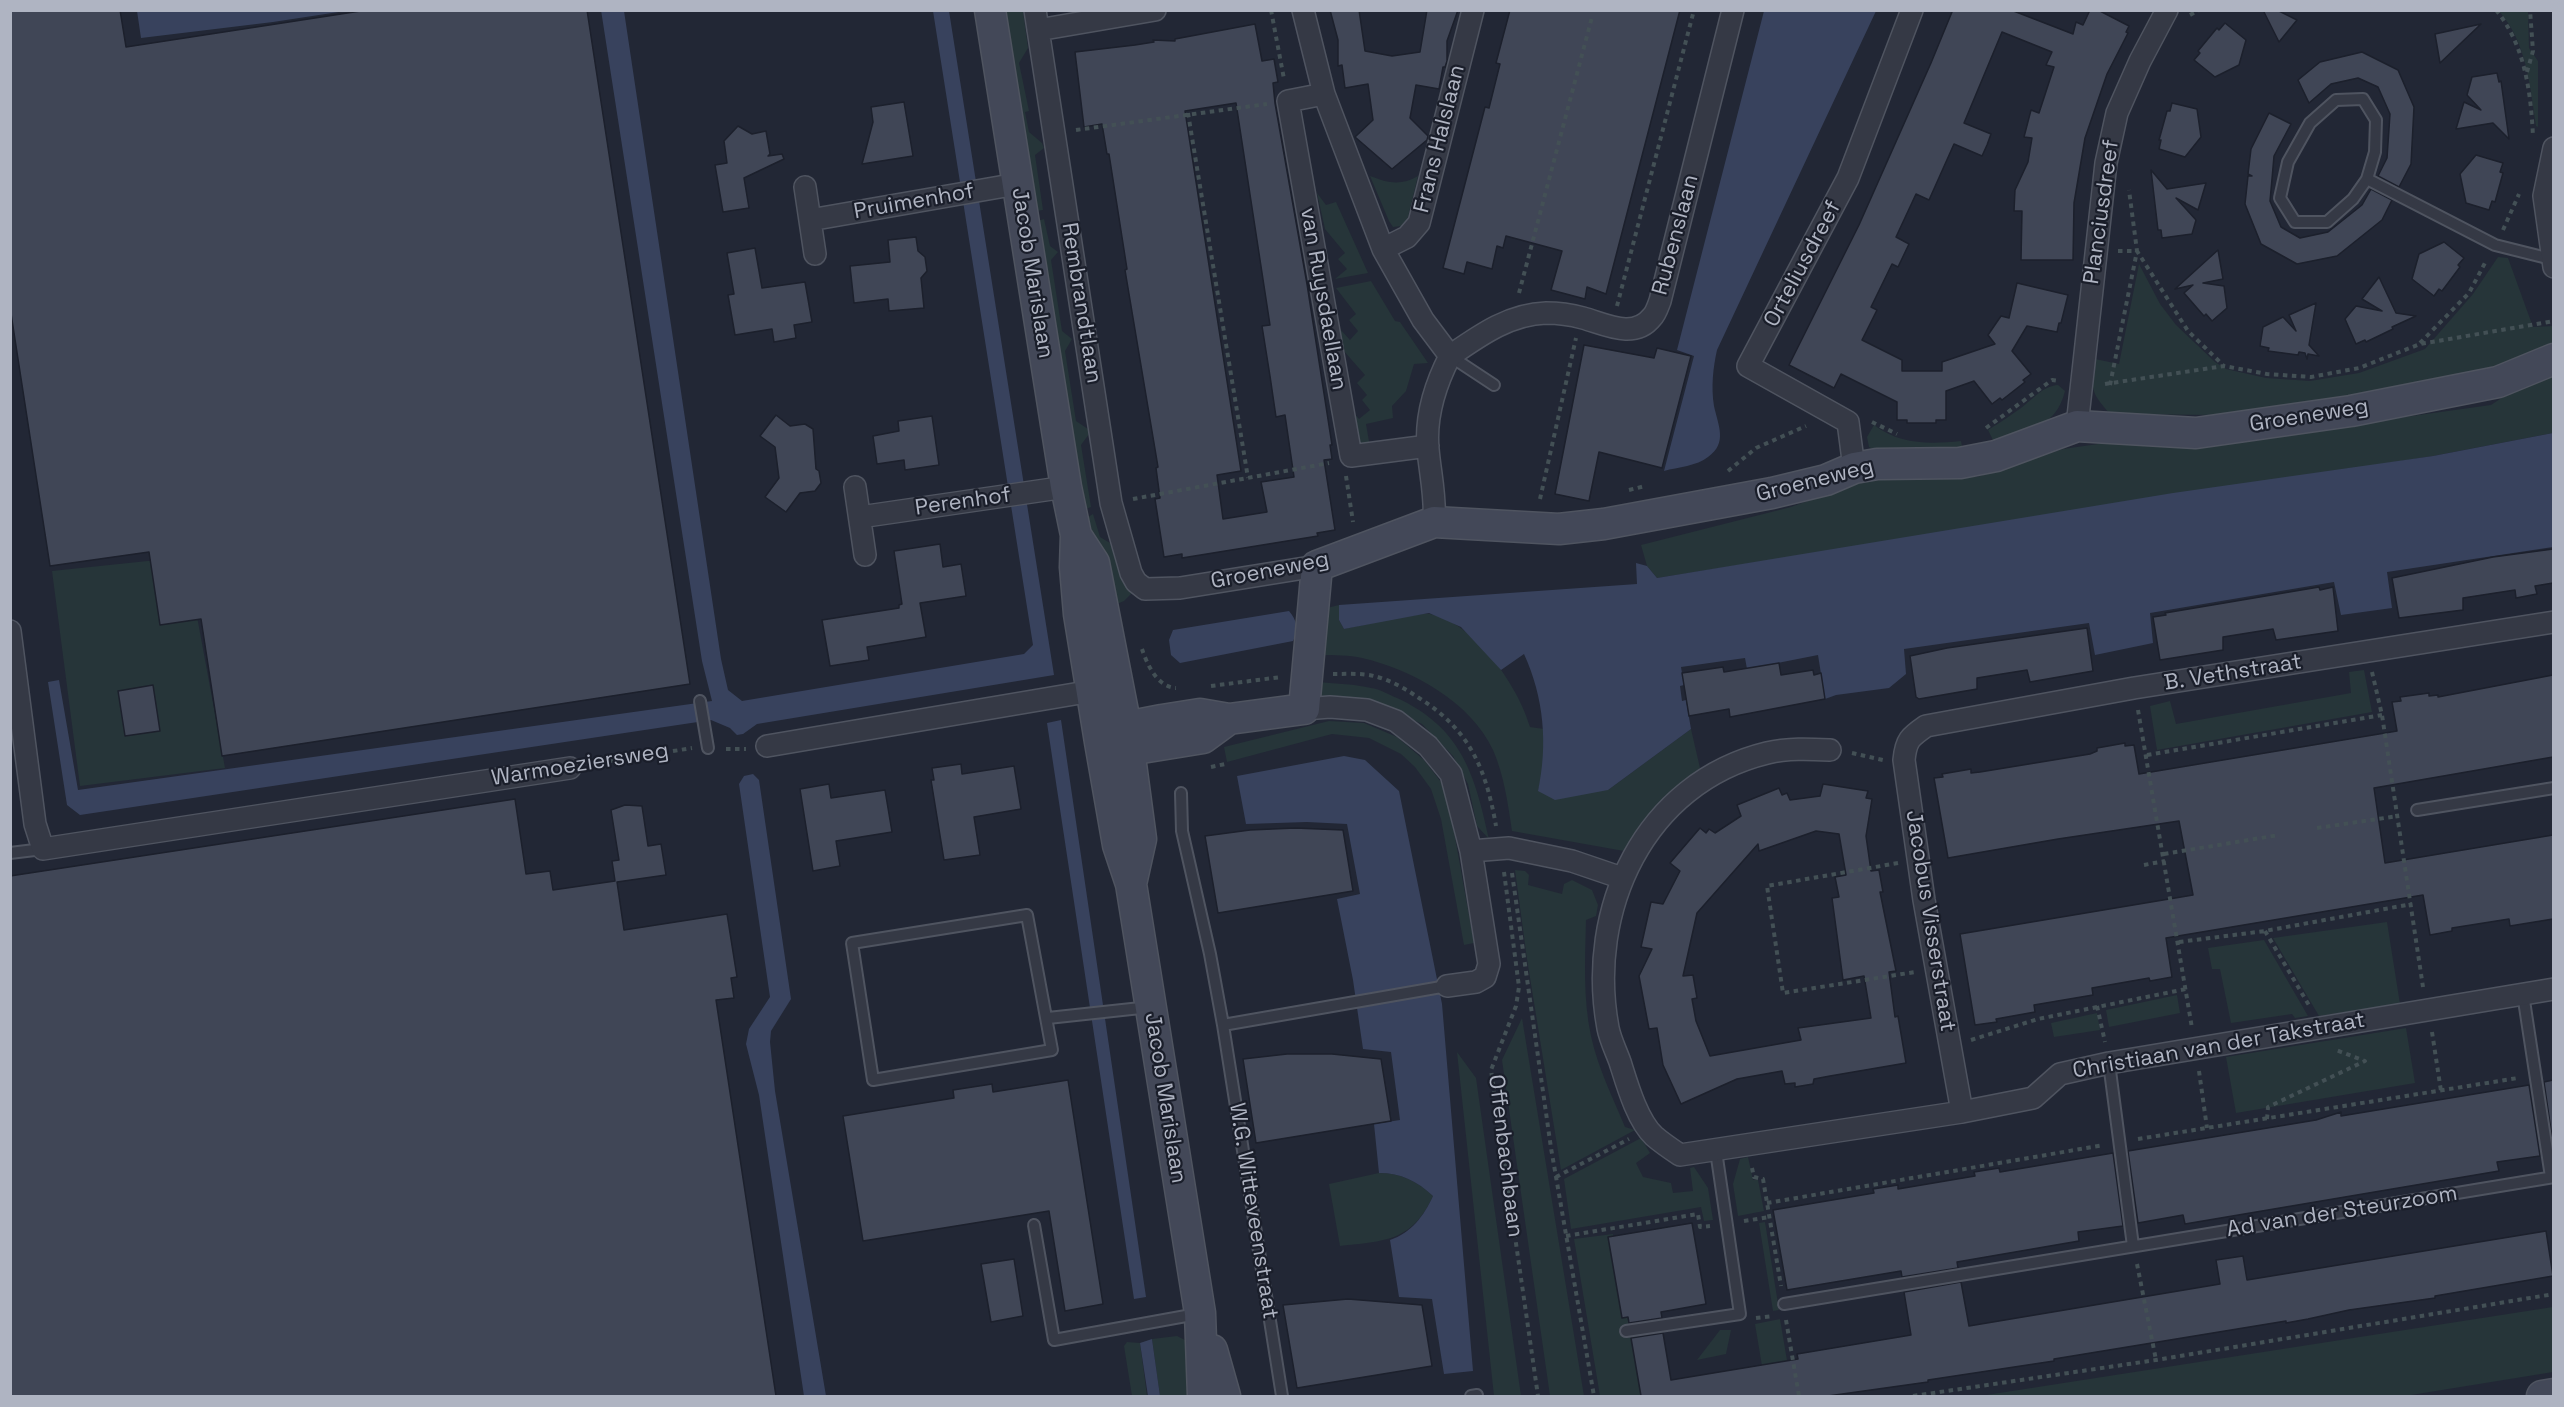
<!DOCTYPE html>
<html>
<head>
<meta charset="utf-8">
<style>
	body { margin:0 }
	#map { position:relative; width:2564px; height:1407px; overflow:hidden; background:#222735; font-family:"Space Grotesk",sans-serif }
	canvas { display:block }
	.frame { position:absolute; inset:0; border:12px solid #afb4c2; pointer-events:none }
</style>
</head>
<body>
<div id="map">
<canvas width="2564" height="1407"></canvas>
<div class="frame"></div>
</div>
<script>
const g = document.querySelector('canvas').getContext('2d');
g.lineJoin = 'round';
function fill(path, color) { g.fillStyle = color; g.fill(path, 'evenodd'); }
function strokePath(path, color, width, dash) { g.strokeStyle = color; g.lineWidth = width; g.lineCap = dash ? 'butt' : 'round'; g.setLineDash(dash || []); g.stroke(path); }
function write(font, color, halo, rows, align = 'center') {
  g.font = font + ' "Space Grotesk",sans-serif'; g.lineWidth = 4.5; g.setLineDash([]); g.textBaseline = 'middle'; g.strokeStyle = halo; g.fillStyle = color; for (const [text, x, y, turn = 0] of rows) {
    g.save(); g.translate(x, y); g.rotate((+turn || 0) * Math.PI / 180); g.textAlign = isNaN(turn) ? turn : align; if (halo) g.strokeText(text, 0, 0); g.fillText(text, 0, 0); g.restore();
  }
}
const green = new Path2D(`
	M1003,11H1023L1028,48L1019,63L1029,111L1025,112L1029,132L1042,143L1044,148L1035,155L1043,210L1036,211Z
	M2499,11H2528L2529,48L2538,61V127L2536,126C2530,86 2527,43 2499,11Z
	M1370,176C1388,183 1401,186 1418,176L1407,221L1402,226L1393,227L1389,221Z
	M1317,193L1326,205L1336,202L1368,273L1335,279L1347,269L1338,259L1345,253L1325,229Z
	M1044,219L1050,246L1058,252L1051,260L1062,331L1072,339L1065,351L1076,421L1088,429L1089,434L1081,445L1091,507L1086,509L1069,445L1037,221Z
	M2498,257L2508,258L2533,327L2553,326V346L2478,377L2361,394L2309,406L2219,415L2110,414C2090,391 2091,390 2095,359L2119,364L2139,264L2160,304L2176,325L2215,362L2226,369L2266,378L2310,381L2359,373L2425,349L2473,294Z
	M1371,281L1395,321L1400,322L1428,363L1414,364L1406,391L1392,406L1393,418L1366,424L1370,447L1360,445L1355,440L1352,411L1359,419L1370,410L1362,400L1367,395L1357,383L1365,375L1343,350L1340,329L1350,340L1358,331L1349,320L1356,314L1336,288Z
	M2553,374V433L2433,456L1657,578L1647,566L1641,545L1791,507L1857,483L1907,474L1977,477L2063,449L2119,441L2203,445L2491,405L2524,383Z
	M2058,385L2065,391C2056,428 2028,430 1995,444L1988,430C1999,423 2010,416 2021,408C2033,399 2043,386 2058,385Z
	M1874,425C1900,445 1930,444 1961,441L1963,452H1879L1869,447L1867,437Z
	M1093,514L1100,537L1110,543L1131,594L1124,601L1112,606L1088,517Z
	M186,557L225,768L80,786L52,571Z
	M1339,605V620L1344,629C1360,626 1419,612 1430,614C1474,622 1519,687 1530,727L1544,729L1545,762L1538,791L1608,790L1691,729L1700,768C1668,791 1644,817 1624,851L1512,831C1508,804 1504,775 1493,750C1471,702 1411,669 1362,658C1349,655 1334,655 1320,655L1327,608Z
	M2364,670L2372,712L2157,750L2150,706L2170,701L2176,724L2351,693L2349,672Z
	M1320,682C1337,684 1355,684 1371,688C1380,689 1389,695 1397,698C1462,728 1475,775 1489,839L1477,826L1468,784L1453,756L1422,724L1372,701L1321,699Z
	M1329,721L1364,723L1397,737L1424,760L1441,782L1451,815L1474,943L1464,945L1441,819L1431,789L1415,767L1401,754L1369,738L1332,734L1227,762L1224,747Z
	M1515,870L1525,871L1529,875L1528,885L1562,894L1564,884L1572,880L1592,890L1598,905L1596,916L1586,920C1585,960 1583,998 1591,1036C1598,1068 1613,1098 1625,1127L1635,1130L1561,1170L1527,959Z
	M2387,922L2400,1004L2319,1016L2273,938Z
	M2264,940L2308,1016L2295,1018L2292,1014L2231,1023L2220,969H2212L2208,948Z
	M2177,995L2180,1013L2109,1027L2106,1010Z
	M2097,1013L2100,1030L2054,1037L2051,1023Z
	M1522,1018L1584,1396H1550L1502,1060Z
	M2406,1028L2415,1083L2236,1113L2226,1057Z
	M1457,1052L1476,1078L1521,1396H1494Z
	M1641,1138L1650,1153L1636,1163L1643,1177L1671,1183L1673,1193L1693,1191L1690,1168L1694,1167L1708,1188L1713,1220L1704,1221L1701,1207L1571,1229L1564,1179Z
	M1748,1157L1753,1180H1758L1764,1211L1738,1216L1733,1184L1740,1159Z
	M1379,1173C1401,1173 1417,1181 1433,1196C1412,1242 1384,1241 1340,1246L1329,1184Z
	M1765,1222L1779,1310L1773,1311L1759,1223Z
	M1613,1234L1641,1396H1600L1574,1239Z
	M2553,1307V1372L2405,1396H1980Z
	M1780,1319L1793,1396H1767L1755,1324Z
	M1720,1330H1731L1726,1354L1697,1360Z
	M1177,1336L1187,1341L1194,1396H1160L1152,1339Z
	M1127,1342L1140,1343L1147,1396H1132L1124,1346Z`);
const water = new Path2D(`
	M601,10L624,11L721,659L728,690L742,701L1024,654L1033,645L933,11H949L1054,675L757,724L743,734L737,735L730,728L711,720L80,815L67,805L48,682L59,680L78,790L712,701L702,661Z
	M137,11V10L345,11L273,22L141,38Z
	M1764,11H1876L1717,350C1713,368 1711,387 1714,406C1718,425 1728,443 1708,457C1697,466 1678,467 1664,471L1694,356L1677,350Z
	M2553,433V547L2387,572L2392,608L2341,615L2334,582L2150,613L2153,643L2095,655L2089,623L1904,649L1906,674L1889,688L1836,695L1825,699L1818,655L1747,669L1745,658L1681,667L1684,685L1680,686L1682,701L1686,700L1691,729L1608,790L1555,800L1538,791C1548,744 1544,698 1524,654L1501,670L1461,627L1429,613L1344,629L1339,620V605L1637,584L1636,563L1647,566L1657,578L2173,493L2433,456Z
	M1289,611C1297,620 1299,630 1293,641L1180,663L1171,655L1169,640L1173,630Z
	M1061,720L1146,1297L1134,1299L1047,723Z
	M1344,756L1365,760L1399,791L1442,1004L1473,1371L1444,1374L1432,1299L1399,1297L1390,1240C1411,1233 1424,1216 1433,1196C1417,1181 1401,1173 1379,1173L1374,1124L1400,1120L1391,1052L1363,1049L1353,980L1337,899L1360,894L1347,824L1307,822L1246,824L1237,776Z
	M753,774L759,780L791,999L771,1031L770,1042L775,1091L826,1396H804L759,1095L746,1044L749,1029L770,997L739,784L744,776Z
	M1152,1339L1160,1396H1148L1140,1343Z`);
const building = new Path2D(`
	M10,10H120L126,47L367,10H587L690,684L222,756L201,619L160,625L149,552L50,566L10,307Z
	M1330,10H1359L1365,51L1392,56L1420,52L1427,10H1458L1447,41V61L1445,67H1443L1439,89L1416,85L1410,118L1428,136L1427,140L1392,169L1355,137L1373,120L1368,84L1345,88L1342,65L1338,66V40Z
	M1510,10H1680L1606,294L1587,287L1585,299L1551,290L1562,251L1506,236L1503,248L1497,246L1492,269L1467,262L1464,274L1443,268L1485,107L1489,108L1500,64L1496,63Z
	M1951,10H2011L2073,34L2076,22L2083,25L2090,10H2098L2129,26L2126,32L2128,33L2107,74L2085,138L2074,203L2073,260H2021L2022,211H2014L2015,190L2028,162L2032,138L2024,137L2031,110L2039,113L2054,67L2046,65L2052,52L2002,32L1964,123L1991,134L1987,145L1982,156L1954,144L1929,200L1916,194L1896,237L1909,244L1898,267L1892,264L1871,307L1877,310L1862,340L1902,360V371H1942V362L1995,344L1988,335L2001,316L2009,318L2017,283L2068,295L2061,323H2059L2057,332L2027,326L2012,351L2031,374L2023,380L2025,382L2002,400L2000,398L1992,404L1974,381L1946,391V420H1936V423H1907V420H1897V402L1841,374L1834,388L1789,365L1859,225L1931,63L1952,12Z
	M2263,10H2277L2297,20L2279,42Z
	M2225,23L2246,40L2239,65L2215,77L2194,60L2200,53L2198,51L2217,28L2219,30Z
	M1255,24L1262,61L1274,59L1278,82L1273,83L1275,103L1307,284L1332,445H1330L1332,459L1324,460L1335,530L1317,533L1318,536L1182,558V554L1164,557L1155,499L1160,498L1156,468L1158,467L1125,270L1127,269L1109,154H1107L1102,124L1084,127L1075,52L1135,45L1154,42L1153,40L1175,41V39ZM1236,103L1270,325L1262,326L1270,376L1276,417L1285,415L1294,477L1261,482L1267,512L1223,519L1217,475L1241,471L1185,111Z
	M2481,24L2440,63L2435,34Z
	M2362,52L2398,70L2414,107L2411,164L2399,187L2378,176L2387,158L2390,114L2378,87L2358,78L2331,84L2309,103L2298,80L2320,62Z
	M2497,73L2499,82L2501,81L2509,139L2493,123L2456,129L2464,102L2481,110L2467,95L2472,77Z
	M904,102L913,156L862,164L873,122L871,107Z
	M2172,103L2197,109L2201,137L2185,157L2159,149L2161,140H2159L2167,111H2170Z
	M2269,113L2291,124L2274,156L2272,179L2270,201L2281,227L2300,238L2328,232L2362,205L2371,189L2392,200L2382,220L2337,256L2297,264L2261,244L2245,204L2248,176H2252L2248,174L2251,149Z
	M738,126L752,134L766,131L770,154L768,156L782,154L784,159L744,178L749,208L723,212L715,165L727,163L724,141Z
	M2476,155L2503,163L2500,172L2503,173L2495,202L2492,201L2489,210L2466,203L2460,174Z
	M2151,170L2167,189L2206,183L2198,210L2176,198L2196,220L2192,234L2162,238L2161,230H2158Z
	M916,237L918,251L925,257L927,271L921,278L924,308L889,311L888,299L854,303L850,266L890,262L888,240Z
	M2444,242L2464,258L2458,265L2460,267L2442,291L2439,289L2434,296L2412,279L2419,254Z
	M755,248L762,288L805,282L812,322L794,325L796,338L774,342L772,329L735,335L728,295L734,294L727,253Z
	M2218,250L2223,279L2203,283L2224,286L2227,308L2212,321L2206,314L2204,316L2184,293L2193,285L2175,289Z
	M2379,277L2396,313L2416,316L2392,327L2393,329L2366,342L2365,340L2356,344L2345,319L2356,306L2382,311L2362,299Z
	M2316,303L2309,345L2319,356L2308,354L2307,359L2305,353L2299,352L2298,355L2268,351L2269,348L2260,346L2263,327L2283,317L2296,331L2289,315Z
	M1584,345L1654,358L1657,348L1691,356L1662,468L1599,452L1589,501L1555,494Z
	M776,415L790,426L805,424L813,429L816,469L819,471L821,483L815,491L800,493L786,512L765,497L779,478L775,447L760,436Z
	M932,416L939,465L905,470L904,460L877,464L873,436L899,431L898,421Z
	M940,544L943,567L961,564L966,596L920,603L926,637L867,647L869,660L830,666L822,620L899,608V605L902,604L894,551Z
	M2553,549V583L2535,586L2537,594L2516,598L2515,590L2463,598V610L2399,618L2392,578L2493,557Z
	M2319,587L2320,590L2333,587L2338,631L2276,640L2273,629L2223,637V650L2160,660L2153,617L2166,615L2165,613Z
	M2087,628L2093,671L2030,682L2027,670L1977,678V689L1919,699L1916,697L1910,656L1947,648Z
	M1779,663L1781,675L1813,670L1814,675L1821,673L1825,699L1730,717L1729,709L1689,716L1682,673L1723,667L1724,672Z
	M2553,675V757L2374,788L2385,863L2553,835V919L2510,926L2509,919L2452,928V931L2430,935L2423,895L2166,938L2172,977L2150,981L2149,978L2092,988L2093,995L2034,1005L2035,1012L1996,1019L1997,1022L1975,1025L1960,934L2193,895L2179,821L2058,839L1948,858L1934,778L1943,777L1942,774L1971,769V773L1980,772L2090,754L2097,751V748L2125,743V746L2134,745L2139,774L2397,731L2392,702L2401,701L2400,697L2429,693V696L2438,695V697Z
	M153,685L160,731L125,736L118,691Z
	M961,764L962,774L1014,766L1021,809L974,817L980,855L944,860L931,780H934L932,768Z
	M829,784L831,798L885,790L892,832L836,841L840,866L813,871L800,789Z
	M1823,784L1868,791L1866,798L1872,799L1866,836L1871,871L1879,870L1883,892H1880L1896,971L1889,972L1895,1017L1898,1016L1906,1063L1830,1076L1814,1079L1813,1084L1795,1087V1083L1785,1084L1782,1071L1737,1079L1681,1104L1663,1065L1657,1028L1649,1029L1639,976L1652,949L1641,947L1651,902L1663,904L1680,871L1670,863L1700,828L1706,833L1709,829L1715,833L1741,816L1737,805L1779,788L1782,795L1787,793L1790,800L1820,796ZM1816,831L1839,834L1846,875L1835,877L1839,897L1832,898L1843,980L1864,976L1871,1018L1798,1028L1801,1040L1710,1056L1696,1021L1692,999L1697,998L1693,975L1683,976L1697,913L1758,844L1759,851Z
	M515,799L526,874L550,871L553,890L615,881L612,861L619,860L611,810L625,805L642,806L648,846L661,844L666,875L617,882L624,930L727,914L737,977L731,978L734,998L716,1000L776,1396H10V876Z
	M1295,828L1343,830L1353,891L1218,913L1205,836L1250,830Z
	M1287,1054H1332L1381,1059L1391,1121L1256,1143L1243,1059Z
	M1068,1080L1103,1304L1065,1311L1049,1211L863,1241L843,1116L954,1098L953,1090L992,1084L993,1092Z
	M2553,1080V1144L2544,1082Z
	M2529,1085L2540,1156L2497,1162L2499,1171L2185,1224L2183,1215L2138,1223L2128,1151L2316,1120L2341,1112V1116Z
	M2113,1153L2123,1226L2078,1232L2079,1241L1957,1262L1958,1268L1902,1277L1901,1271L1787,1290L1773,1210L1874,1193L1873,1189L1898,1185V1189L1975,1176L1974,1172L1999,1168L2000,1172Z
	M1692,1223L1706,1304L1661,1312L1662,1318L1629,1323L1628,1317L1622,1318L1608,1237Z
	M2546,1231L2553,1276L2435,1296V1298L2349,1310L2308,1319L2286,1323V1321L2054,1359V1361L1928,1380V1382L1828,1396H1641L1631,1338L1663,1333L1671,1380L1798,1359L1797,1354L1911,1335L1904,1292L1961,1282L1969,1326L2220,1284L2216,1260L2243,1256L2247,1280Z
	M1014,1259L1023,1316L991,1322L981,1264Z
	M1348,1299L1422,1305L1432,1366L1297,1388L1283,1305Z`);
const path = new Path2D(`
	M1271,10L1284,79
	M2496,10C2525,45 2531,93 2533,137
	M2190,15L2199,10
	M2527,72L2533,51L2530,10
	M1188,113L1248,478
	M1076,130L1267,104
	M2503,230L2519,194
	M2118,251H2137L2188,331L2223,365
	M1519,293L1592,17
	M1617,306L1694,10
	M2420,343L2469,293L2486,261
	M2105,384L2224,366L2267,374L2311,377L2359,368L2420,344L2554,321
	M2110,385L2137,251L2129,190
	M1872,422L1897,434
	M1986,428L2052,380L2059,381
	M1728,471L1756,448L1806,426
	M1346,476L1353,522
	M1629,490L1645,486
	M1133,499L1329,463
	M1540,499L1576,338
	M1142,649C1147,664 1157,687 1176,688
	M2372,672L2382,715L2423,987
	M1333,674C1346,674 1362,673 1374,676C1390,680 1406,689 1419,698C1470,730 1486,769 1496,826
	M1211,686L1281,677
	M2138,710L2192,1028
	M726,749H746
	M1852,753L1883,760
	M2147,755L2382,715
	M593,764L692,748
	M1211,767L1225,764
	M2317,828L2398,816
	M2164,854L2279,835
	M1898,863L1767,886L1783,993L1915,972
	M2144,865L2165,861
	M1504,872L1519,987L1516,1006L1491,1070L1538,1396
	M1512,873L1551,1148L1594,1396
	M2265,931L2310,1007
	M2179,942L2265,931L2412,904
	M2097,1006L2105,1042
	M2432,1032L2441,1091
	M1971,1040L2038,1019L2186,989
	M2199,1071L2207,1128
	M2267,1119L2268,1107L2365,1061L2336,1050
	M2138,1139L2518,1078
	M1752,1168L1754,1177L1763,1179L1781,1286
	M1556,1177L1629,1139
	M1767,1203L2104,1145
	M1744,1221L1770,1217
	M1566,1236L1698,1214L1700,1227L1710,1226
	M2137,1264L2156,1360
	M1756,1318L1773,1316
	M1786,1320L1799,1396
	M1913,1396L2156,1360L2554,1294`);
const lane = new Path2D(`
	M2363,99L2376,120L2375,152L2367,179L2353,199L2327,222H2295L2280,198L2288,162L2310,123L2336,100Z
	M2367,179L2495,245L2551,259
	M1450,356L1494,385
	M700,701L708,748
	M1181,793L1182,831L1210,954L1223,1025L1282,1396
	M2417,810L2554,788
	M10,853L43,849
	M1027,915L1052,1050L873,1080L852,943Z
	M2523,994L2551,1177
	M1048,1018L1150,1007
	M1223,1025L1447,986
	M2109,1063L2133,1246
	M1034,1225L1054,1340L1197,1314
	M1784,1304L2554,1177
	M1626,1331L1740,1314L1716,1151
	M1471,1396L1477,1395`);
const street = new Path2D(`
	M1035,10L1111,503L1131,573L1136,582L1145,589L1180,588L1317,566
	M1303,10L1324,94L1383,249L1423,320L1450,356C1435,385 1425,415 1428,449C1430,473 1436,497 1434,522
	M1038,30L1155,10
	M1324,94L1288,101L1351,456L1428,446
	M2554,148L2544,196L2554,267
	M805,187L815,254
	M810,220L1017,184
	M1383,249L1407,237L1419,223L1473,10
	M1450,356C1479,336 1509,314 1546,313C1557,313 1572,315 1583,318C1605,324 1634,340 1652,317C1656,313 1658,306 1660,301L1733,10
	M2077,426L2106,163L2117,113L2140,61L2167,10
	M1854,468L1848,422L1748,366L1848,178L1912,10
	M855,487L865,555
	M860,517L1066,487
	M10,631L35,824L43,849L570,768
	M1304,709L1330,707L1367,710L1396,721L1428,746L1451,774L1471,851L1489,964L1485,977L1476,982L1447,986
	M767,746L1104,689
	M1830,750C1809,749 1788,748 1767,753C1644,783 1586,910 1608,1028C1610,1039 1616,1051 1620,1062C1627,1084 1637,1120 1654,1136C1662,1143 1671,1149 1680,1155L1962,1112L2033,1098L2060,1074L2109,1063L2554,989
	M1471,851L1509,848L1572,861L1622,878
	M1962,1112L1924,900L1904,760C1906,740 1910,737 1926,726L2134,688L2554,622`);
const secondary = new Path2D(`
	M990,10L1066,487L1076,535L1075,567L1079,614L1100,742L1118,845L1131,884L1200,1313L1203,1396
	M1077,537L1094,563L1126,727L1141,839L1131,884
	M1100,742L1126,727L1162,720L1200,714L1229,719L1304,709L1317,566L1434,522L1559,529L1604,524L1772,493L1826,480L1854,468L1877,464L1960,463L1996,456L2077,426L2196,433L2351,411L2498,382L2554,359
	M1111,745L1129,750L1203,738L1229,719
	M1212,1350L1225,1396
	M2542,1396L2554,1394`);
const streetNames = [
	["Frans Halslaan",1440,139,-76],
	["Pruimenhof",914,202,-10],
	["Planciusdreef",2102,212,-82],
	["Rubenslaan",1676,235,-75],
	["Orteliusdreef",1803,264,-62],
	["Jacob Marislaan",1032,273,81],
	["van Ruysdaellaan",1323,299,80],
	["Rembrandtlaan",1081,303,81],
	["Groeneweg",2309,416,-9],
	["Groeneweg",1815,481,-14],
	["Perenhof",963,502,-8],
	["Groeneweg",1270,571,-11],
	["B. Vethstraat",2233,673,-9],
	["Warmoeziersweg",580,765,-9],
	["Jacobus Visserstraat",1930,921,81],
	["Christiaan van der Takstraat",2219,1046,-10],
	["Jacob Marislaan",1165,1098,81],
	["Offenbachbaan",1505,1156,83],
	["W.G. Witteveenstraat",1253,1211,81],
	["Ad van der Steurzoom",2342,1212,-9]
];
fill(green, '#263539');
fill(water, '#38425d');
fill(building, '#404656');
strokePath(building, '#1c202c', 1.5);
strokePath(lane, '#4f5460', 14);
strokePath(street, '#4f5460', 24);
strokePath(secondary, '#4f5460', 33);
strokePath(path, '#435055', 4, [4.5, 4.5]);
strokePath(lane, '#353945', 10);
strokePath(street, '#353945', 21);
strokePath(secondary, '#434858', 30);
write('22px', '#afb4c2', '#1a1e2a', streetNames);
</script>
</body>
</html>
